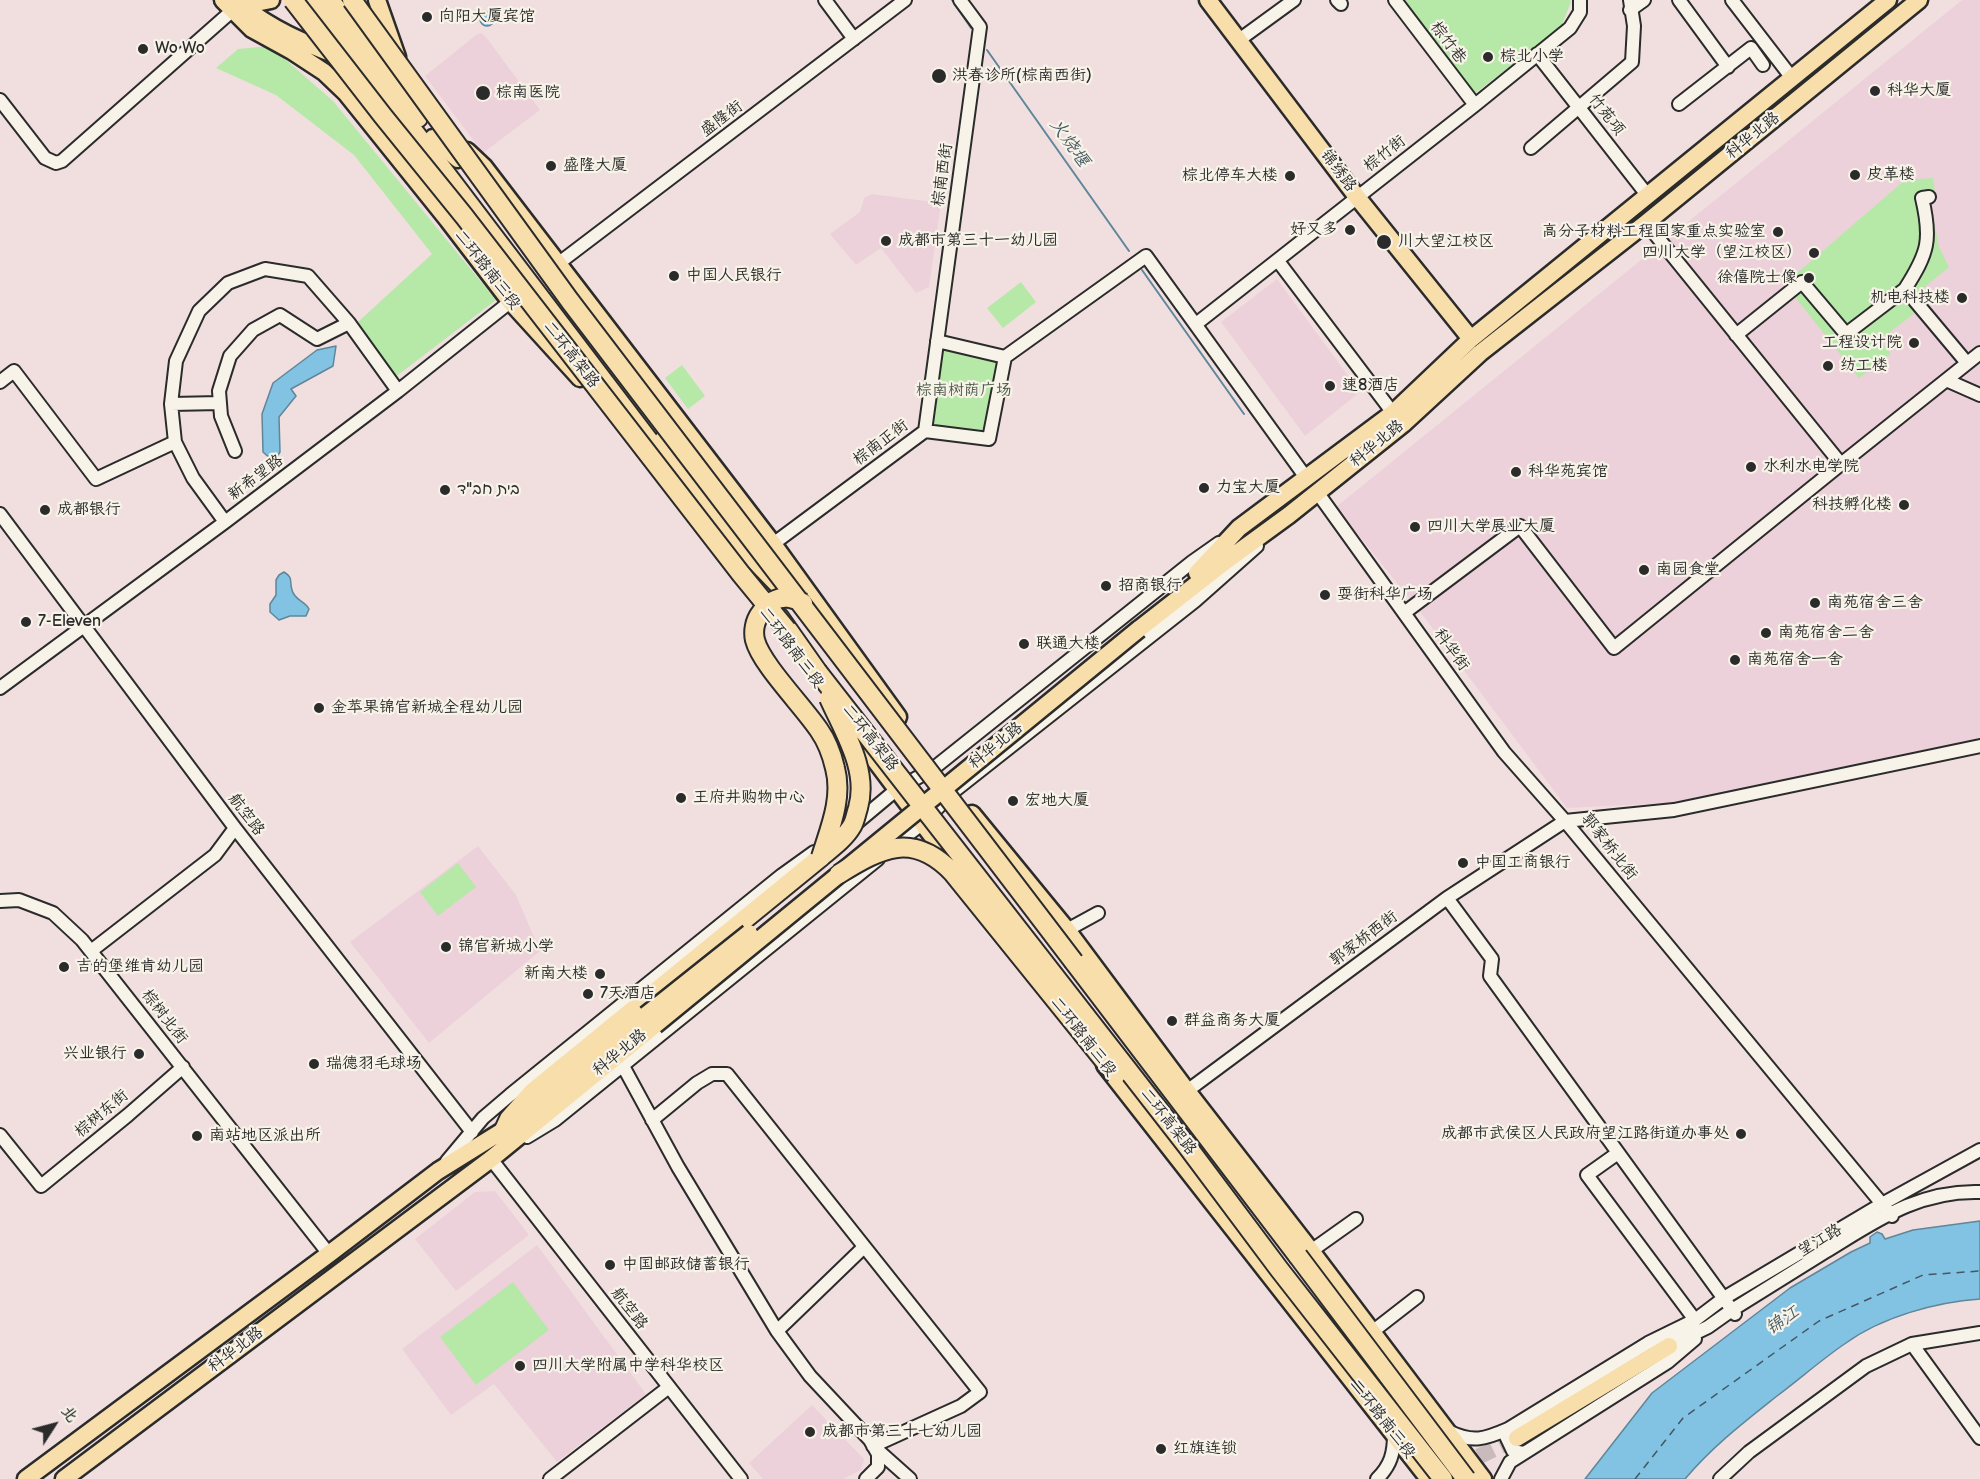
<!DOCTYPE html>
<html>
<head>
<meta charset="utf-8">
<style>
	body { margin:0 }
	#map { position:relative; width:1980px; height:1479px; overflow:hidden; background:#f1dfe0; font-family:"Balsamiq Sans","LXGW WenKai TC",sans-serif }
	canvas { display:block }
	.north { position:absolute; left:24px; top:1395px; width:60px; height:60px; -webkit-text-stroke:4px #f7f3e8; paint-order:stroke; rotate:54deg; font-size:16px; font-weight:700; line-height:24px; text-align:center; color:#2b2b2b }
	.north::after { content:''; display:block; margin:auto; width:21px; height:27px; background:#2b2b2b; clip-path:polygon(50% 0,100% 100%,50% 72%,0 100%) }
</style>
</head>
<body>
<div id="map">
<canvas width="1980" height="1479"></canvas>
<div class="north">北</div>
</div>
<script>
const g = document.querySelector('canvas').getContext('2d');
g.lineJoin = 'round';
function fill(path, color) { g.fillStyle = color; g.fill(path, 'evenodd'); }
function strokePath(path, color, width, dash) { g.strokeStyle = color; g.lineWidth = width; g.lineCap = dash ? 'butt' : 'round'; g.setLineDash(dash || []); g.stroke(path); }
function write(font, color, halo, rows, align = 'center') {
  g.font = font + ' "Balsamiq Sans","LXGW WenKai TC","Playpen Sans Hebrew",sans-serif'; g.lineWidth = 4.5; g.setLineDash([]); g.textBaseline = 'middle'; g.strokeStyle = halo; g.fillStyle = color; for (const [text, x, y, turn = 0] of rows) {
    g.save(); g.translate(x, y); g.rotate((+turn || 0) * Math.PI / 180); g.textAlign = isNaN(turn) ? turn : align; if (halo) g.strokeText(text, 0, 0); g.fillText(text, 0, 0); g.restore();
  }
}
const built = new Path2D(`
	M1962,0H1980V745L1669,803L1567,808L1421,613L1336,507Z
	M481,33L486,37L540,110L483,153L425,76L476,35Z
	M871,194L941,203L929,287L916,293L881,248L856,265L830,234L860,212L864,198Z
	M1277,279L1360,392L1305,436L1221,322Z
	M478,846L516,895L540,951L429,1043L350,942Z
	M495,1191L529,1235L456,1291L415,1239L475,1192Z
	M537,1245L646,1394L557,1462L494,1384L451,1415L402,1349Z
	M812,1405L864,1459L861,1470L843,1479H763L749,1463Z`);
const green = new Path2D(`
	M1400,0H1570L1571,2L1561,27L1473,95Z
	M270,46L333,101L496,300L394,378L358,322L432,254L354,155L276,95L216,68L238,49Z
	M1933,178L1935,192L1929,194L1939,247L1949,267L1926,286L1921,308L1880,340L1891,354L1859,378L1795,297L1799,293L1789,280L1905,180Z
	M1021,282L1036,302L1003,328L987,308Z
	M937,341L1005,357L989,439L925,431Z
	M682,365L705,396L688,409L665,378Z
	M458,863L476,887L438,916L420,892Z
	M513,1282L549,1330L476,1385L440,1337Z`);
const water = new Path2D(`
	M480 19a7 7 0 1 1 14 0a7 7 0 1 1-14 0Z
	M336,346L333,366L291,389L296,396L279,417L280,452L274,462L263,452L262,414L273,383L317,350Z
	M284,572C294,578 289,581 292,590C294,600 305,601 309,609L306,616H290L279,620L270,612V604L276,595V580L279,575Z
	M1980,1221V1299C1936,1302 1882,1317 1846,1343C1822,1359 1800,1379 1777,1396C1743,1423 1713,1446 1685,1479H1585L1652,1393L1790,1288L1851,1252L1870,1243V1237L1877,1232L1882,1234L1885,1239L1913,1230Z`);
const stream = new Path2D(`
	M952,0L971,28
	M987,50L1129,251
	M1142,270L1244,414`);
const ferry = new Path2D(`
	M1635,1479L1683,1418L1819,1321L1923,1275L1980,1271`);
const majorTunnel = new Path2D(`
	M1457,1467L1517,1438`);
const minor = new Path2D(`
	M825,0L854,39
	M1337,0L1341,4
	M1395,0L1475,105
	M1679,0L1728,67
	M1732,0L1792,78
	M1630,10L1644,0
	M1239,40L1294,0
	M1537,54L1648,196
	M0,100L45,158L56,163L62,161L233,10
	M1679,104L1751,48L1763,65
	M1531,148L1632,62L1634,26L1630,0
	M1646,223L1841,464L1980,353
	M1278,261L1393,413
	M559,263L905,0
	M1905,289C1928,253 1932,240 1922,198L1929,197
	M1196,324L1475,105L1570,28L1580,12V0
	M1736,335L1802,282L1846,334L1905,289L1967,363
	M937,341L1005,357
	M1946,380L1980,395
	M0,382L14,371L96,479L175,442
	M171,404L220,403
	M925,431L980,27L960,0
	M235,451L221,416L219,391L230,356L253,330L280,315L317,339L349,323
	M1317,492L1504,752L1565,821L1892,1216
	M0,514L235,828L472,1132
	M225,522L193,478L175,442L171,404L176,361L199,311L228,283L265,269L308,276L349,323L398,391
	M773,544L925,431L989,439L1005,357L1146,256L1307,479
	M1404,613L1520,526L1614,648L1841,464
	M0,688L225,522L398,391L515,298
	M853,826L896,790L934,768L1192,562L1219,543
	M891,848L923,823L953,792L1195,601L1257,546
	M1447,898L1492,959L1490,976L1735,1314
	M0,901L19,900L53,913L82,940L329,1254
	M1067,930L1098,913
	M91,951L215,855L235,828
	M623,1066L678,1167L777,1331L810,1376L870,1440L878,1454V1467L866,1479
	M1187,1091L1447,898L1565,821L1674,810L1980,746
	M652,1120L697,1083L712,1074H727L980,1392L961,1406L873,1446L910,1479
	M0,1135L41,1186L128,1115L183,1067
	M527,1137L555,1120L878,859
	M497,1155L491,1159L741,1479
	M447,1161L483,1118L510,1095L782,875L814,852
	M1311,1251L1356,1219
	M777,1331L864,1247
	M1372,1332L1417,1297
	M1679,1341L1708,1327L1732,1310C1763,1291 1794,1271 1825,1252C1876,1221 1918,1190 1980,1192
	M1912,1344L1980,1438
	M1669,1346L1695,1320L1724,1298L1882,1204L1980,1150
	M1508,1429L1505,1434L1513,1451L1523,1453
	M1450,1432C1473,1443 1485,1439 1508,1429L1648,1343L1695,1320L1587,1175L1618,1153
	M550,1479L669,1387
	M1377,1479C1391,1465 1394,1453 1394,1434
	M1501,1479L1510,1462L1668,1362L1695,1339
	M1720,1479L1749,1452L1866,1366L1912,1344L1980,1333`);
const major = new Path2D(`
	M223,0L252,29L292,51L324,72L346,93L448,220L510,301L580,378
	M250,0L261,2L271,0
	M377,0L397,57
	M1208,0L1357,197L1471,339
	M240,4C271,29 302,42 338,56
	M433,138L458,159
	M467,151L484,167L773,544L898,717
	M1197,573L1239,528L1393,413L1471,339L1888,0
	M1139,629L1226,561L1289,515L1403,424L1480,353L1646,223L1919,0
	M847,723L960,873
	M972,814L1067,930L1187,1091L1311,1251L1483,1479
	M1105,1065L1429,1479
	M1517,1438L1669,1346
	M26,1479L329,1254L438,1171L504,1130L646,1015
	M64,1479L491,1159L655,1025`);
const highway = new Path2D(`
	M314,0L665,462
	M330,0L418,118
	M663,441L751,556L779,585
	M779,617L817,671
	M1074,962L1298,1256
	M504,1130L509,1119L533,1092L821,857`);
const majorBridge = new Path2D(`
	M646,1015L749,933
	M655,1025L1139,629`);
const highwayBridge = new Path2D(`
	M293,0L383,116L464,216L741,574L787,630
	M352,0L570,301L1074,962
	M803,603C793,598 784,595 773,601C767,604 764,609 760,614C755,621 753,631 755,640C761,664 803,706 819,730C826,740 832,755 835,768C843,798 830,828 821,857
	M817,671L1187,1146L1279,1269L1443,1479
	M822,856C833,847 845,838 852,826C855,821 856,814 858,808C869,770 844,732 829,698
	M839,874C881,848 913,831 953,873L1116,1075
	M1298,1256L1466,1479`);
const markers = [
	[427,17,6,"#2b2b2b"],
	[143,49,6,"#2b2b2b"],
	[1488,57,6,"#2b2b2b"],
	[939,76,8,"#2b2b2b"],
	[1875,91,6,"#2b2b2b"],
	[483,93,8,"#2b2b2b"],
	[551,166,6,"#2b2b2b"],
	[1855,175,6,"#2b2b2b"],
	[1290,176,6,"#2b2b2b"],
	[1350,230,6,"#2b2b2b"],
	[1778,232,6,"#2b2b2b"],
	[886,241,6,"#2b2b2b"],
	[1384,242,8,"#2b2b2b"],
	[1814,253,6,"#2b2b2b"],
	[674,276,6,"#2b2b2b"],
	[1809,278,6,"#2b2b2b"],
	[1962,298,6,"#2b2b2b"],
	[1914,343,6,"#2b2b2b"],
	[1828,366,6,"#2b2b2b"],
	[1330,386,6,"#2b2b2b"],
	[1751,467,6,"#2b2b2b"],
	[1516,472,6,"#2b2b2b"],
	[1204,488,6,"#2b2b2b"],
	[445,490,6,"#2b2b2b"],
	[1904,505,6,"#2b2b2b"],
	[45,510,6,"#2b2b2b"],
	[1415,527,6,"#2b2b2b"],
	[1644,570,6,"#2b2b2b"],
	[1106,586,6,"#2b2b2b"],
	[1325,595,6,"#2b2b2b"],
	[1815,603,6,"#2b2b2b"],
	[26,622,6,"#2b2b2b"],
	[1766,633,6,"#2b2b2b"],
	[1024,644,6,"#2b2b2b"],
	[1735,660,6,"#2b2b2b"],
	[319,708,6,"#2b2b2b"],
	[681,798,6,"#2b2b2b"],
	[1013,801,6,"#2b2b2b"],
	[1463,863,6,"#2b2b2b"],
	[446,947,6,"#2b2b2b"],
	[64,967,6,"#2b2b2b"],
	[600,974,6,"#2b2b2b"],
	[588,994,6,"#2b2b2b"],
	[1172,1021,6,"#2b2b2b"],
	[139,1054,6,"#2b2b2b"],
	[314,1064,6,"#2b2b2b"],
	[1741,1134,6,"#2b2b2b"],
	[197,1136,6,"#2b2b2b"],
	[610,1265,6,"#2b2b2b"],
	[520,1366,6,"#2b2b2b"],
	[810,1432,6,"#2b2b2b"],
	[1161,1449,6,"#2b2b2b"]
];
const poiNames = [
	["向阳大厦宾馆",439,17],
	["Wo Wo",155,49],
	["棕北小学",1500,57],
	["洪春诊所(棕南西街)",952,76],
	["科华大厦",1887,91],
	["棕南医院",496,93],
	["盛隆大厦",563,166],
	["皮革楼",1867,175],
	["棕北停车大楼",1278,176,"right"],
	["好又多",1338,230,"right"],
	["高分子材料工程国家重点实验室",1766,232,"right"],
	["成都市第三十一幼儿园",898,241],
	["川大望江校区",1398,242],
	["四川大学（望江校区）",1802,253,"right"],
	["中国人民银行",686,276],
	["徐僖院士像",1797,278,"right"],
	["机电科技楼",1950,298,"right"],
	["工程设计院",1902,343,"right"],
	["纺工楼",1840,366],
	["速8酒店",1342,386],
	["水利水电学院",1763,467],
	["科华苑宾馆",1528,472],
	["力宝大厦",1216,488],
	["בית חב\"ד",457,490],
	["科技孵化楼",1892,505,"right"],
	["成都银行",57,510],
	["四川大学展业大厦",1427,527],
	["南园食堂",1656,570],
	["招商银行",1118,586],
	["耍街科华广场",1337,595],
	["南苑宿舍三舍",1827,603],
	["7-Eleven",38,622],
	["南苑宿舍二舍",1778,633],
	["联通大楼",1036,644],
	["南苑宿舍一舍",1747,660],
	["金苹果锦官新城全程幼儿园",331,708],
	["王府井购物中心",693,798],
	["宏地大厦",1025,801],
	["中国工商银行",1475,863],
	["锦官新城小学",458,947],
	["吉的堡维肯幼儿园",76,967],
	["新南大楼",588,974,"right"],
	["7天酒店",600,994],
	["群益商务大厦",1184,1021],
	["兴业银行",127,1054,"right"],
	["瑞德羽毛球场",326,1064],
	["成都市武侯区人民政府望江路街道办事处",1729,1134,"right"],
	["南站地区派出所",209,1136],
	["中国邮政储蓄银行",622,1265],
	["四川大学附属中学科华校区",532,1366],
	["成都市第三十七幼儿园",822,1432],
	["红旗连锁",1173,1449]
];
const streetNames = [
	["棕竹巷",1448,43,53],
	["竹苑项",1606,115,52],
	["盛隆街",722,119,-37],
	["科华北路",1753,136,-39],
	["棕竹街",1385,154,-38],
	["锦绣路",1338,171,53],
	["棕南西街",943,175,-82],
	["二环路南三段",487,270,52],
	["二环高架路",571,355,52],
	["棕南正街",881,443,-37],
	["科华北路",1377,444,-39],
	["新希望路",256,478,-37],
	["二环路南三段",791,648,53],
	["科华街",1451,650,54],
	["二环高架路",870,738,52],
	["科华北路",996,746,-39],
	["航空路",246,815,53],
	["郭家桥北街",1609,847,52],
	["郭家桥西街",1364,939,-37],
	["棕树北街",164,1017,52],
	["二环路南三段",1083,1037,52],
	["科华北路",620,1053,-39],
	["棕树东街",102,1114,-40],
	["二环高架路",1168,1122,52],
	["望江路",1820,1241,-31],
	["航空路",629,1309,52],
	["科华北路",236,1350,-37],
	["二环路南三段",1382,1419,52]
];
const parkNames = [
	["棕南树荫广场",964,391]
];
const waterNames = [
	["火烧堰",1069,143,55],
	["锦江",1783,1321,-35]
];
fill(built, '#edd1da');
fill(green, '#b6e8a8');
fill(water, '#82c2e3');
strokePath(water, '#5f8699', 1.5);
strokePath(stream, '#5f8699', 2);
strokePath(ferry, '#455862', 1.5, [8, 6]);
strokePath(majorTunnel, '#c9bbbc', 16, [16, 8]);
strokePath(minor, '#2b2b2b', 16);
strokePath(major, '#2b2b2b', 21);
strokePath(highway, '#2b2b2b', 22);
strokePath(minor, '#f7f3e8', 12);
strokePath(major, '#f8deab', 16);
strokePath(highway, '#f8deab', 18);
strokePath(majorBridge, '#2b2b2b', 21, []);
strokePath(highwayBridge, '#2b2b2b', 22, []);
strokePath(majorBridge, '#f8deab', 16);
strokePath(highwayBridge, '#f8deab', 18);
for (const [x, y, r, color] of markers) { const dot = new Path2D(); dot.arc(x, y, r, 0, 2 * Math.PI); g.fillStyle = color; g.fill(dot); strokePath(dot, '#f7f3e8', 2); }
write('16px', '#2b2b2b', '#f7f3e8', poiNames, 'left');
write('16px', '#2b2b2b', '#f7f3e8', streetNames);
write('16px', '#4e5a4a', '#f7f3e8', parkNames);
write('italic 18px', '#455862', '#f7f3e8', waterNames);
</script>
</body>
</html>
